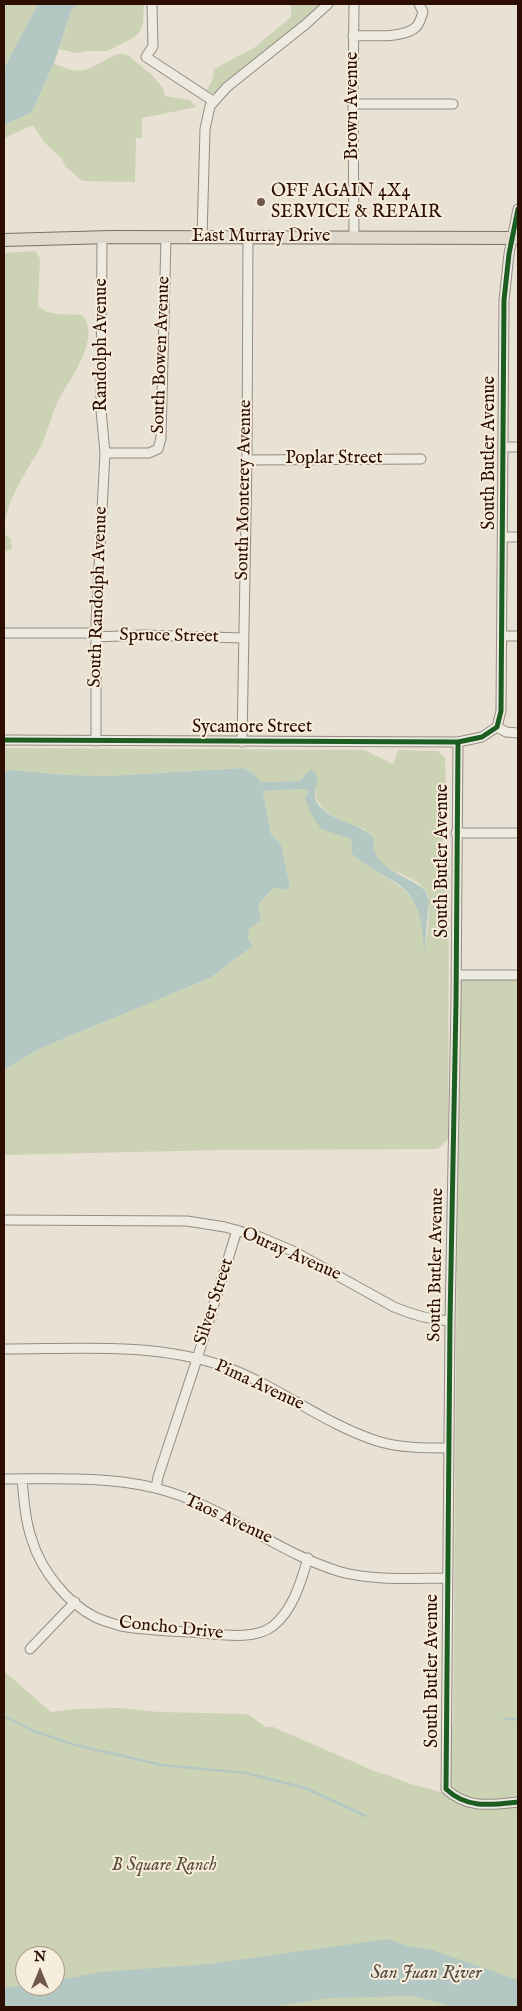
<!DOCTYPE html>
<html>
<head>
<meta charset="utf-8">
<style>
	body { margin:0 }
	#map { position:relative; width:522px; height:2011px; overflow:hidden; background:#e9e1d3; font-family:"IM FELL English",serif }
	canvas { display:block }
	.frame { position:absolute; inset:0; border:5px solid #2d0e02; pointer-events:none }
	.north { position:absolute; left:15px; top:1946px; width:50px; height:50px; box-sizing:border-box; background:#f7eddc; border:1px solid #a69485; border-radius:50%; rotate:0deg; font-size:14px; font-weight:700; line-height:20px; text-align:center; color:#2d0e02 }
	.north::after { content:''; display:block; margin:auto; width:18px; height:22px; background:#6f584b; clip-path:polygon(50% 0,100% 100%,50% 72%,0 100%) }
</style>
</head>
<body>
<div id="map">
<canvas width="522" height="2011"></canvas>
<div class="frame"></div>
<div class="north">N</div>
</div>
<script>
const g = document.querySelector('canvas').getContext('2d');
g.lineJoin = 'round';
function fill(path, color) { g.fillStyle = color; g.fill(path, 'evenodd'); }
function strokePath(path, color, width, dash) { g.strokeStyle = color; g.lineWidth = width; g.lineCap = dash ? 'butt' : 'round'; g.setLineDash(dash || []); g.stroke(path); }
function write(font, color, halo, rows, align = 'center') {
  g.font = font + ' "IM FELL English",serif'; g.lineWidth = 4; g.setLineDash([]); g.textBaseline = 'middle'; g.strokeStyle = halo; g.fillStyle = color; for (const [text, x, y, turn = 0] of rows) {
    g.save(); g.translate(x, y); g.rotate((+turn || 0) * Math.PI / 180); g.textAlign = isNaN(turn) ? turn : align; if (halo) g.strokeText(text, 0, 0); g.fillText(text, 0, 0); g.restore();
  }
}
const green = new Path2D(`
	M4,4H38L4,68Z
	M80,4H144L143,23L140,31L135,37L107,51H87L77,53L59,49L72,9Z
	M291,4H323L227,81L215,93H212L207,90L213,78L214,69L254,48L291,17Z
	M117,54H124L129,56L153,76L163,88L165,96L189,100L197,107L142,118V138H136L135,182L82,181L66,167L62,159L44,142L33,125L4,138V125L32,112L54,63C85,79 89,67 117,54Z
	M36,251L40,259L38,306C46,316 69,314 82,315C102,338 70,379 59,399C51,414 48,432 40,448C25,474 8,497 4,527V253Z
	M4,534L11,539L12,549L4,552Z
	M4,748L364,750L393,764L398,750L438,751L445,758L446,790L444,795L438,800L443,810V849L449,855L448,1139L438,1149L220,1150L4,1155V1070L39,1049L210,978L253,946L248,939L249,928C257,924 259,913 258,905L273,888L289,890L290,886L281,844L271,834L263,791L304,789L309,792L308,795L341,835L351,839L352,854C377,877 412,882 422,919C424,929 423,941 424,951C427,938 433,900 425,889C410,870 367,872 374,839L364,829L342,822L323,809L316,798L315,787L304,775L299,781L261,782L254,774L244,768L108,776L68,775L11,770L4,772Z
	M463,979H518V1799L460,1803L477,1809L518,1807V2007H4V1671L51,1712L76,1709L120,1708L159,1712L247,1714L266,1727H273L379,1773C392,1775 402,1782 415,1785C424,1788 433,1789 443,1793V1726H453L459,984L460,981ZM25,1956H55V1986H25Z`);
const water = new Path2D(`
	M38,4H80L72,9L54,63L32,112L4,125V68Z
	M244,768L254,774L261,782L299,781L310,770L315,771L318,781C300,819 363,820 374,839C368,867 408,875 425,890L429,901L424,955C423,929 422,901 398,884C383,874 366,867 352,854L351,839L321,829L311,814L305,798L309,792L304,789L263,791L271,834L281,844L290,886L289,890L273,888L258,905L261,920L249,929L248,939L253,946L210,978L39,1049L4,1070V772L11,770L68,775L108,776Z
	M388,1939L411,1947L429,1949L518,1980V2007H453L415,1996L329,1998L269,2007H4V1988L25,1985L55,1986V1981L101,1972L209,1964Z`);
const stream = new Path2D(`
	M4,1716L34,1731L75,1745L162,1765L246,1773L305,1788L366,1816
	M504,1719H518`);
const minor = new Path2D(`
	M152,4L153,46L146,57L213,101
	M354,4L353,104L354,237
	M353,36C369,35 404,39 416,27C420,23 421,18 423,12L419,4
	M353,104H453
	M202,237L205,129L210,106L227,87L306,24L328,4
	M504,447H518
	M105,453H149L158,449L161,438L166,237
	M247,460L421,459
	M503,537H518
	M4,633H96
	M502,636H518
	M96,637L143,635L243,638
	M497,727L506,732L518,733
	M4,740L458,742L482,737L497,727L501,711L504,300L509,254L518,209
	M96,741V624L105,453L101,410L102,237
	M242,742L247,460L248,237
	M458,742L456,1003L450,1321L446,1789C467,1809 491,1805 518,1802
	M456,833H518
	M456,975H518
	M4,1220L187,1221L225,1227L260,1237L295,1252L394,1307C413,1315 430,1320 450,1321
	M4,1349C75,1349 154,1342 223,1366C277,1385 322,1423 377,1441C399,1448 425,1448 448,1448
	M4,1479C53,1479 107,1476 155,1488C222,1504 276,1553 341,1572C375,1581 412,1578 447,1578
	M22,1479C24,1500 25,1520 32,1540C41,1570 67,1603 95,1617C103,1621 112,1623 121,1626C144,1630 167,1631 190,1632C214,1633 253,1642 273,1626C293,1610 301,1582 308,1558
	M156,1488L158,1477L197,1359L237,1230
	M30,1649L75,1602`);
const highway = new Path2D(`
	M4,240L111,237L518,238`);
const cycleway = new Path2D(`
	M4,740L458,742L482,737L497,727L501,711L504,300L509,254L518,209
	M458,742L456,1003L450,1321L446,1789C467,1809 491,1805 518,1802`);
const markers = [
	[261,202,5,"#6f584b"]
];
const streetNames = [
	["Brown Avenue",353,106,-90],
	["East Murray Drive",261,237],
	["Randolph Avenue",102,345,-90],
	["South Bowen Avenue",162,355,-88],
	["South Butler Avenue",490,453,-90],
	["Poplar Street",334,459],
	["South Monterey Avenue",245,490,-89],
	["South Randolph Avenue",99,597,-88],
	["Spruce Street",169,637,1],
	["Sycamore Street",252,728],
	["South Butler Avenue",443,861,-90],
	["Ouray Avenue",291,1255,24],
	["South Butler Avenue",437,1265,-89],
	["Silver Street",215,1302,-72],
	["Pima Avenue",259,1386,25],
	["Taos Avenue",228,1520,25],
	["Concho Drive",171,1629,6],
	["South Butler Avenue",433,1671,-90]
];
const poiNames = [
	["OFF AGAIN 4X4",271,192],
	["SERVICE & REPAIR",271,213]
];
const parkNames = [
	["B Square Ranch",164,1866]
];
const waterNames = [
	["San Juan River",426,1974]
];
fill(green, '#ccd2b4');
fill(water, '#b3c8c2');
strokePath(stream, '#b3c8c2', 2.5);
strokePath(minor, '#958c83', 11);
strokePath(highway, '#7a7068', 14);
strokePath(minor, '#edeae2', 9);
strokePath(highway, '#e0d9cd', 12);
strokePath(cycleway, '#1b5e20', 5);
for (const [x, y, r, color] of markers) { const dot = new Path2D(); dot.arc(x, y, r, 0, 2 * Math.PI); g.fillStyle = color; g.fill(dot); strokePath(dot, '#f7eddc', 2); }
write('18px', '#2d0e02', '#f7eddc', streetNames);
write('18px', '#2d0e02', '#f7eddc', poiNames, 'left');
write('italic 18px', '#5d4e37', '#f7eddc', parkNames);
write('italic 19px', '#544c42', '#f7eddc', waterNames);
</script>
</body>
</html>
